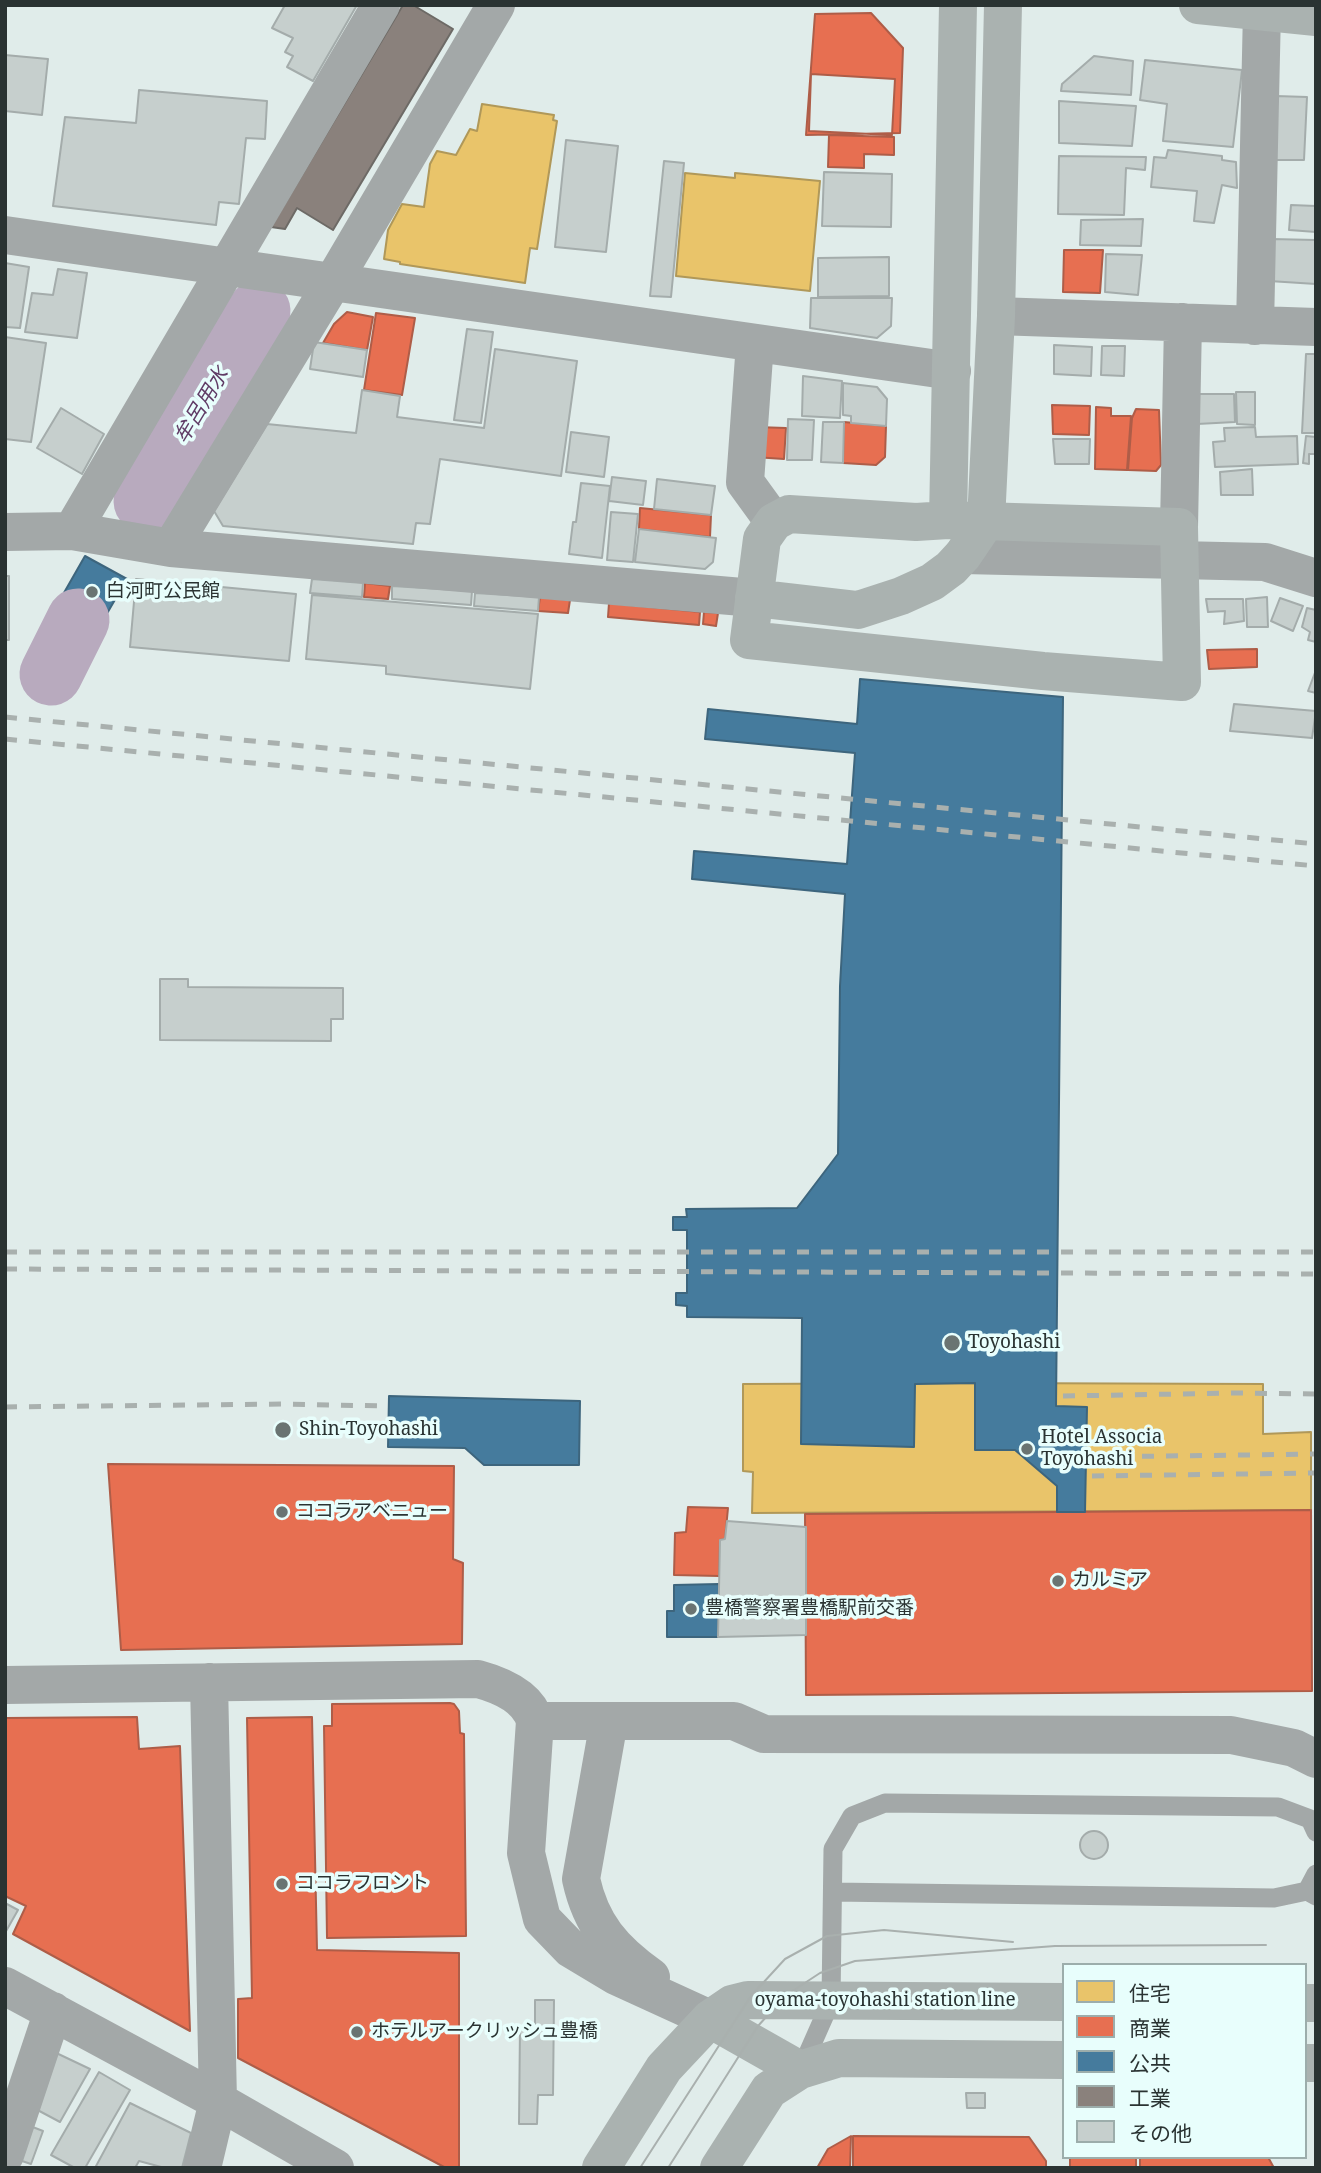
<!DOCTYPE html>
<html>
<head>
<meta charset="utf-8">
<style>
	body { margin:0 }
	#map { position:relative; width:1321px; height:2173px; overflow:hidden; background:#e0ecea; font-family:"Noto Serif","Noto Sans JP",serif }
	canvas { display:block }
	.frame { position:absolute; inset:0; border:7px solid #2a3332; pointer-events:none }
	.legend { position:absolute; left:1062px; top:1963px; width:245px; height:196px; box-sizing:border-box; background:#e8fefc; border:2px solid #9cadab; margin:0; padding:9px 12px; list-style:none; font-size:21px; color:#2a3332 }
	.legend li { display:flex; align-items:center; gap:14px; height:35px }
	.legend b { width:35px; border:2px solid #9cadab }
</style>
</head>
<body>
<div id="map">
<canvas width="1321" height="2173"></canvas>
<div class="frame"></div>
<ul class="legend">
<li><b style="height:19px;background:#e9c46a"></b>住宅</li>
<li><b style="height:19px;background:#e76f51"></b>商業</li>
<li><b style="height:19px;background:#457b9d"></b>公共</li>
<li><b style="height:19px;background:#8a817c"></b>工業</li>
<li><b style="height:19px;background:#c6cfcd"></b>その他</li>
</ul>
</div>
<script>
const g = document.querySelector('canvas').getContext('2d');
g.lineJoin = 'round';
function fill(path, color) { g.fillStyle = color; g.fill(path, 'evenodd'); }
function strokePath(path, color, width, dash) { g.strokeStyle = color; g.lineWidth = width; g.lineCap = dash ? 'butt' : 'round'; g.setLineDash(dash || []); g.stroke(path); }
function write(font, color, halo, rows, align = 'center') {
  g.font = font + ' "Noto Serif","Noto Sans JP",serif'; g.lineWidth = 7; g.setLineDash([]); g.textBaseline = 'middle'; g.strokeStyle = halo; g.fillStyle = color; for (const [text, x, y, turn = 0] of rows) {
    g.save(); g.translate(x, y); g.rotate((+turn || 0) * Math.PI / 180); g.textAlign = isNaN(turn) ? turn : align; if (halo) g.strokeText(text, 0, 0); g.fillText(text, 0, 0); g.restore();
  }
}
const homes = new Path2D(`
	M482,104L554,115L553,120L557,121L537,249L530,248L525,283L400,264V262L384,259L388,230L402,204L424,207L430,164L437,151L456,155L470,129L477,131Z
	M685,173L735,178V173L820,181L810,291L676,276Z
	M975,1383L1263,1384V1434L1311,1432V1510L752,1513L753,1472L743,1471V1384Z`);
const shops = new Path2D(`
	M871,13L903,48L900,133L806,135L815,14Z
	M811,74L895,79L892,135L809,131Z
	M829,135L894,137V155L864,154V168L828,167Z
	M1064,250H1103L1100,293L1063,292Z
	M347,312L373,317L367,350L323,343L334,324Z
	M376,313L415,318L402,395L364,390Z
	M1052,405L1090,406L1089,435L1053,434Z
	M1096,407L1111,408V416H1131L1127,470L1095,469Z
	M1136,409L1159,410L1161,465L1156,471L1128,470L1132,418Z
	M844,422L886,426L885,457L876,465L843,463Z
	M756,427L786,428L784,459L754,457Z
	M640,508L711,515L710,537L639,529Z
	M365,583L390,586L388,599L364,597Z
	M540,597L570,600L568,613L538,611Z
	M609,603L700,612L699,625L608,617Z
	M704,612L718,613L716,626L703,624Z
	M1257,649V667L1209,669L1207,650Z
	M108,1464L454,1466L453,1559L463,1563L462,1644L121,1650Z
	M688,1507L728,1508L725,1539L720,1540L719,1576L674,1575L675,1533L686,1532Z
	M1311,1510L1312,1691L806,1695L805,1514Z
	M450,1703L454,1704L459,1711L460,1733L464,1734L466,1936L327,1938L324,1726H332V1704Z
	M137,1717L139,1749L180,1746L190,2031L13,1934L26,1906L5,1896V1718Z
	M312,1717L317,1950L459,1953V2168H446L238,2058V1999L252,1998L247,1718Z
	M851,2136L850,2168H817L828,2149Z
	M853,2136L1029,2137L1046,2161V2168H853Z
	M1070,2157H1136V2168H1070Z
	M1140,2157H1268L1274,2168H1140Z`);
const public = new Path2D(`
	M85,556L127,579L98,629L57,605Z
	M860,679L1063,697L1056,1406L1087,1407L1085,1512H1057V1486L1015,1450H975V1383L915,1384L914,1447L801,1444L802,1318L687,1317V1306L676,1305V1293H687V1230H673V1217H687L686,1209L797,1208L838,1154L840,986L845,894L692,879L694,851L847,864L855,753L705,739L708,709L857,724Z
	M389,1396L580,1401L579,1465H484L465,1448L388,1447Z
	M719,1584L718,1637H667V1611H674V1585Z`);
const industry = new Path2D(`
	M403,5H413L453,29L333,230L297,208L285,229L271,227Z`);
const river = new Path2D(`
	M145,501L259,311
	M51,674L78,620`);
const building = new Path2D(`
	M285,5H357L313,81L287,67L293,56L285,52L293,38L272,28Z
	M5,55L48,59L42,115L5,111Z
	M1094,56L1133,61L1131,95L1061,91L1062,84Z
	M1145,60L1242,70L1233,147L1163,141L1167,104L1140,100Z
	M139,90L267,101L265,139L246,138L239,204L219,202L216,225L53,206L65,117L136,123Z
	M1276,96L1307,97L1304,160H1272Z
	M1059,101L1136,106L1132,146L1059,143Z
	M566,140L618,146L606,252L555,247Z
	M1168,150L1222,156V160L1236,162L1237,188L1222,185L1214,223L1194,221L1197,191L1151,187L1154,157L1166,158Z
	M1059,156L1146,157L1145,170L1126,168L1124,215L1058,214Z
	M664,161L684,163L671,297L650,296Z
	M824,172L892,174L891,227L822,226Z
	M1291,205L1316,206V232L1289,230Z
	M1143,219L1141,246L1080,245L1081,220Z
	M1271,239L1316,240V284L1269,281Z
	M1106,254L1142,255L1138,295L1105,292Z
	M889,257V296L818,297V258Z
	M5,263L29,267L20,328L5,327Z
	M58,269L87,273L77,338L25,332L32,293L53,295Z
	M811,298H892L891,326L877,338L810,328Z
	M467,329L493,332L481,423L454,420Z
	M5,337L46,343L31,442L5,439Z
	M314,342L367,350L363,377L310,369Z
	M1054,345L1092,347L1091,376L1054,374Z
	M1102,346H1125L1124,376L1101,375Z
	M495,349L577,361L561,476L440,459L430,524L416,523L413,544L223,526L214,511L267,424L356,433L362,390L400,396L397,417L484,428Z
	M1306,354H1316V433H1302Z
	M803,376L842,381L840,418L802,416Z
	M843,383L877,387L887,399L886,426L851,423V416L843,415Z
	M1236,392H1255V425L1237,424Z
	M1198,394H1234L1235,422L1197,424Z
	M61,408L104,434L82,474L37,448Z
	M788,419L814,420L812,460H787Z
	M823,422H844L843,463L821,462Z
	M1255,427L1256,437L1297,436L1298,464L1215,467L1213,442L1225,441L1224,428Z
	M571,432L609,437L604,477L566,472Z
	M1306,436L1316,437V454H1309V464L1303,463Z
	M1053,439H1090L1089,464H1055Z
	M1252,469L1253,495H1221L1220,472Z
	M612,477L646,481L643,505L609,501Z
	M657,479L715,486L711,515L654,509Z
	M581,483L610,486L602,558L569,554L573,522H576Z
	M611,512L638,514L633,562L607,560Z
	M639,529L716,538L713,562L705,569L635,562Z
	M5,576H9V640H5Z
	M136,579L296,594L289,661L130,647Z
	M312,579L363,583L362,597L310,593Z
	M392,586L472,591L471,605L392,599Z
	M475,593L539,597L538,611L474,606Z
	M312,595L538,614L530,689L386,674V666L306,659Z
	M1267,597L1268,627H1247L1246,599Z
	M1280,598L1303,606L1293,631L1271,621Z
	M1206,599H1243L1244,621L1224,624L1225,611L1208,612Z
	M1307,608L1316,610V642L1308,640L1310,632L1302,627Z
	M1316,670V693L1308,691Z
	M1234,704L1316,711L1312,738L1230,731Z
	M160,979H188V987L343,988V1019H331V1041L160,1040Z
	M727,1521L806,1527V1635L718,1637L720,1540L725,1539Z
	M1080 1845a14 14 0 1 1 28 0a14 14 0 1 1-28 0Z
	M5,1903L18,1910L5,1933Z
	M535,2000H554L553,2095H538L537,2124H519L520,2026H535Z
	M50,2050L90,2069L60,2122L30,2106Z
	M99,2072L130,2090L85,2168H75L51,2155Z
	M966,2093H985V2108H967Z
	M130,2103L191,2133L182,2168H165L139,2161L135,2168H95Z
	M25,2124L43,2131L31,2164L13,2158Z`);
const lane = new Path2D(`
	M1307,1891L1316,1874
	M833,1892L1274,1898L1307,1891L1316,1896
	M801,2069L831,2001L833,1849L852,1816L885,1803L1278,1807L1310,1819L1316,1832`);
const street = new Path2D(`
	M5,235L952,371
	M996,316L1316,327
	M1255,326L1262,10
	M755,343L745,482L774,522
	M1179,527L1183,322
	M72,531L381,5
	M5,532L72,531L171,548L754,598
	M171,548L334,280L496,5
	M963,555L1265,562L1316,578
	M5,1685L478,1679C500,1685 528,1696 535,1721
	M609,1721L581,1879C591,1925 613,1950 651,1977
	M5,1986L218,2101L335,2168
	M710,2019L616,1976L571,1949L542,1919L526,1853L535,1721H734L764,1734L1231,1735L1294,1748L1316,1759
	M5,2155L53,2011
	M202,2168L218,2101L209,1682`);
const secondary = new Path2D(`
	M1198,5L1316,17
	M789,514L916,522L948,520L1179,527L1182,682L1043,671L749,640L762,539L774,522Z
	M948,520L958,5
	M754,598L858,610L901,596L932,582L951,568L963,555L986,521L996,316L1003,5
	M1305,2003H1316
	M710,2019L800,2070
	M1305,2063H1316
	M601,2168L664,2068L710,2019L732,2004L748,2000L1064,2002
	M719,2168L769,2090L800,2070L839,2058L1064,2060`);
const tram = new Path2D(`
	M640,2168L751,1996L785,1959L827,1936L884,1930L1013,1942
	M668,2168L758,2026L785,1996L820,1973L855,1961L1055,1946L1266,1945`);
const rail = new Path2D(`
	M5,717L1316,844
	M5,739L1316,866
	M5,1252H1316
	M5,1269L1316,1274
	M1063,1396L1237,1393L1316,1394
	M5,1407L283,1404L384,1406
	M1094,1457L1316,1454
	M1092,1476L1316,1473`);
const markers = [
	[92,592,7,"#6a7472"],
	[952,1343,9,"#6a7472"],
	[283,1430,9,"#6a7472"],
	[1027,1449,7,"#6a7472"],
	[282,1512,7,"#6a7472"],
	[1058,1581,7,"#6a7472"],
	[691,1609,7,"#6a7472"],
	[282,1884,7,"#6a7472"],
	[357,2032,7,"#6a7472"]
];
const poiNames = [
	["白河町公民館",106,592],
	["Toyohashi",968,1343],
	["Shin-Toyohashi",299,1430],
	["Hotel Associa",1041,1438],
	["Toyohashi",1041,1460],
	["ココラアベニュー",296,1512],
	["カルミア",1072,1581],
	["豊橋警察署豊橋駅前交番",705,1609],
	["ココラフロント",296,1884],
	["ホテルアークリッシュ豊橋",371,2032]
];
const streetNames = [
	["oyama-toyohashi station line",885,2001]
];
const waterNames = [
	["牟呂用水",202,406,-59]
];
fill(homes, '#e9c46a');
strokePath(homes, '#b09859', 2);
fill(shops, '#e76f51');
strokePath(shops, '#ae5d48', 2);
fill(public, '#457b9d');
strokePath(public, '#3d657d', 2);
fill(industry, '#8a817c');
strokePath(industry, '#6d6a66', 2);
strokePath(river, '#b8aabe', 63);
fill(building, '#c6cfcd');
strokePath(building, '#a4acab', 2);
strokePath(lane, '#a3a8a8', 19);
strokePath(street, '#a3a8a8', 38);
strokePath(secondary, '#aab2b0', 38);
strokePath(tram, '#a9b0ae', 2);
strokePath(rail, '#a9b0ae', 5, [12, 12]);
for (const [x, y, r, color] of markers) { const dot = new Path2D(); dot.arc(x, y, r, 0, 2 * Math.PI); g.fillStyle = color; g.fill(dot); strokePath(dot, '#e8fefc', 2.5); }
write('19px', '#2a3332', '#e8fefc', poiNames, 'left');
write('19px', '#2a3332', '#e8fefc', streetNames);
write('italic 21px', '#603c66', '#e8fefc', waterNames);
</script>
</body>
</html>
